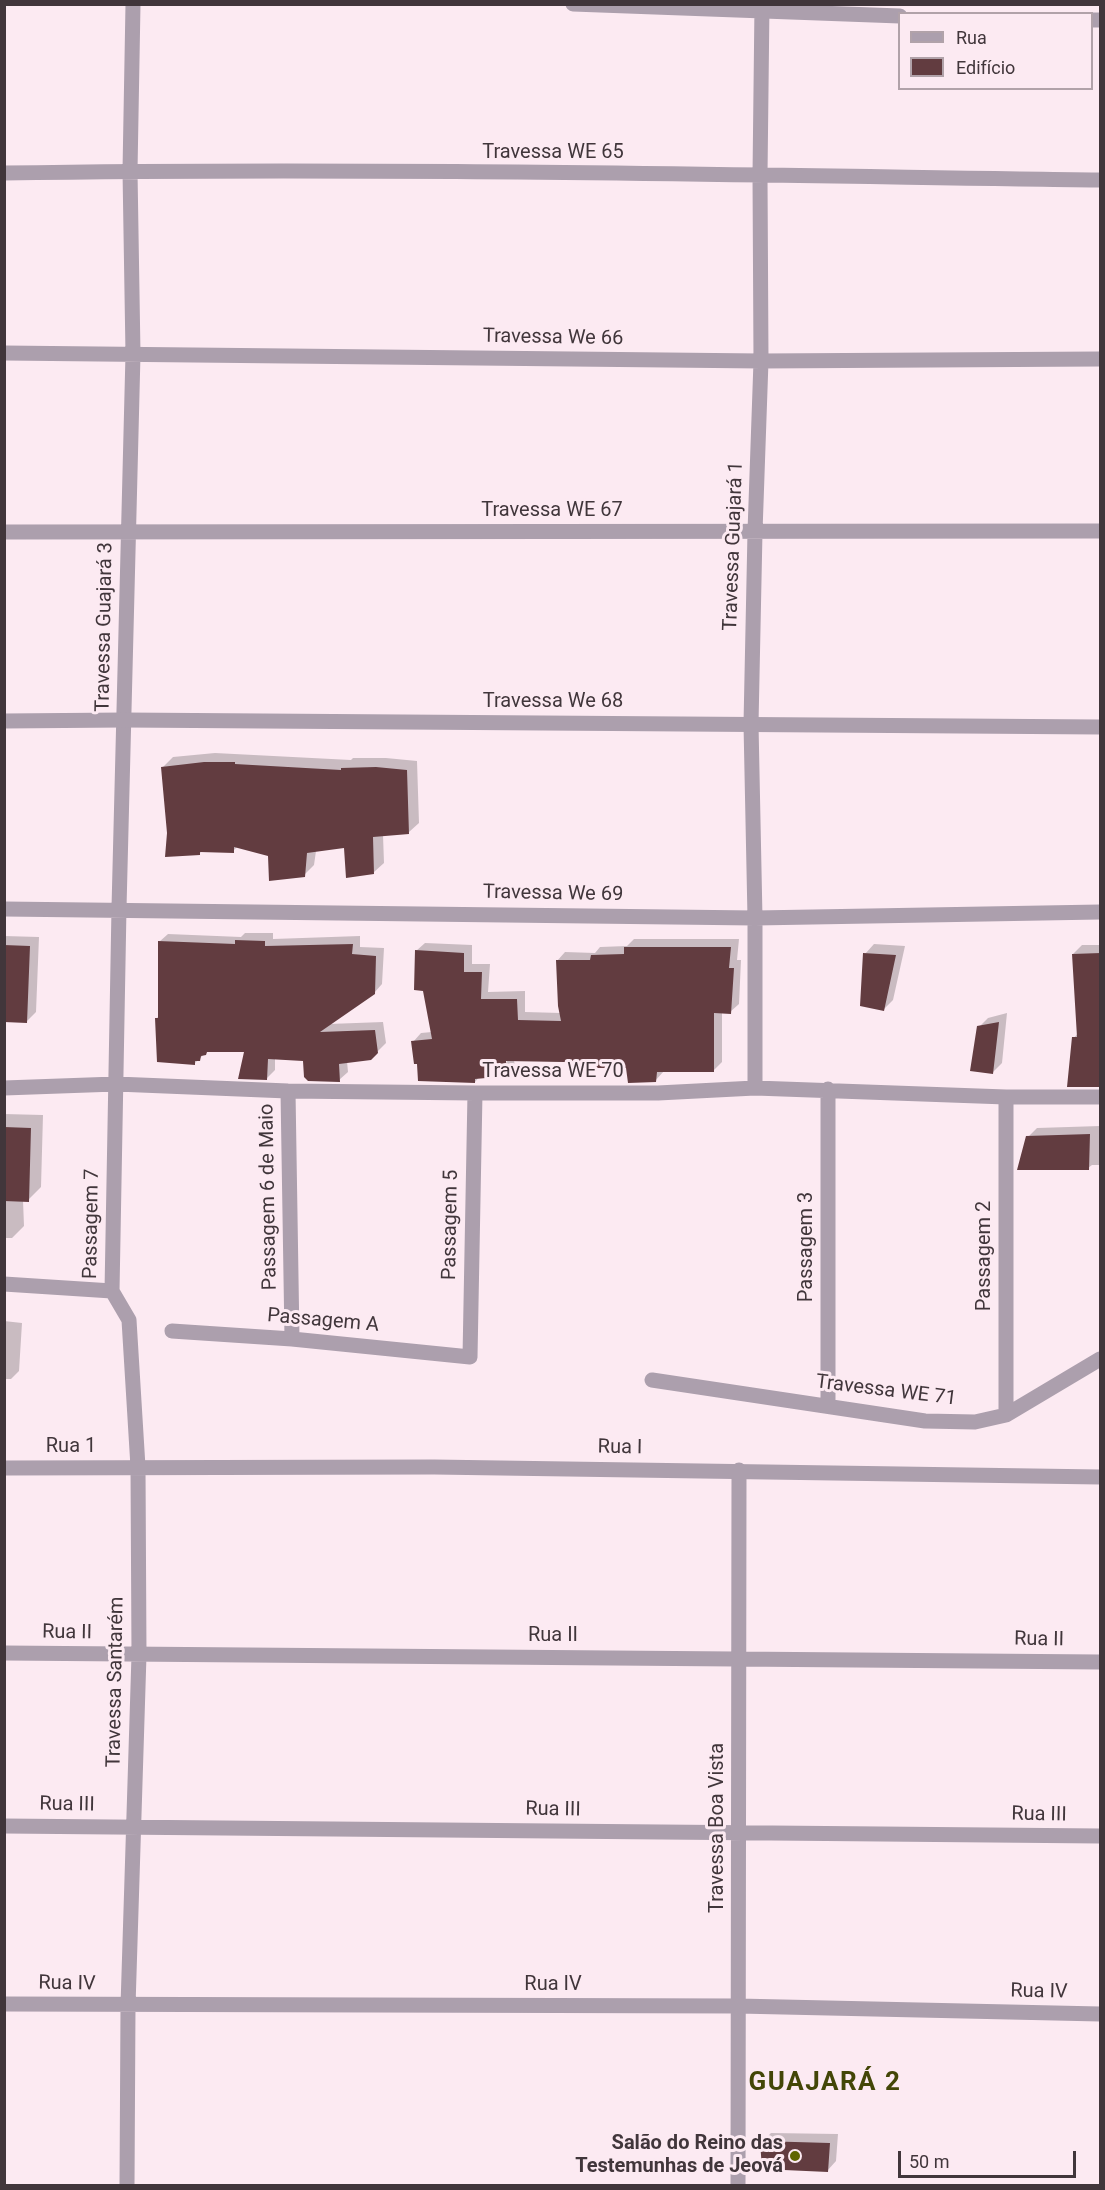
<!DOCTYPE html>
<html>
<head>
<meta charset="utf-8">
<style>
	body { margin:0 }
	#map { position:relative; width:1105px; height:2190px; overflow:hidden; background:#fceaf2; font-family:Roboto,sans-serif }
	canvas { display:block }
	.frame { position:absolute; inset:0; border:6px solid #41363b; pointer-events:none }
	.legend { position:absolute; left:898px; top:12px; width:195px; height:78px; box-sizing:border-box; background:#fceaf2; border:2px solid #b1a2a9; margin:0; padding:8px 10px; list-style:none; font-size:18px; color:#41363b }
	.legend li { display:flex; align-items:center; gap:12px; height:30px }
	.legend b { width:30px; border:2px solid #b1a2a9 }
	.scale { position:absolute; left:898px; top:2151px; width:178px; height:27px; box-sizing:border-box; border:3px solid #41363b; border-top:0; padding-left:8px; font-size:18px; line-height:21px; white-space:nowrap; color:#41363b; -webkit-text-stroke:4px #fceaf2; paint-order:stroke }
</style>
</head>
<body>
<div id="map">
<canvas width="1105" height="2190"></canvas>
<div class="frame"></div>
<ul class="legend">
<li><b style="height:8px;background:#ac9fad"></b>Rua</li>
<li><b style="height:16px;background:#623c40"></b>Edifício</li>
</ul>
<div class="scale">50 m</div>
</div>
<script>
const g = document.querySelector('canvas').getContext('2d');
g.lineJoin = 'round';
function fill(path, color) { g.fillStyle = color; g.fill(path, 'evenodd'); }
function strokePath(path, color, width, dash) { g.strokeStyle = color; g.lineWidth = width; g.lineCap = dash ? 'butt' : 'round'; g.setLineDash(dash || []); g.stroke(path); }
function write(font, color, halo, rows, align = 'center') {
  g.font = font + ' Roboto,sans-serif'; g.lineWidth = 6; g.setLineDash([]); g.textBaseline = 'middle'; g.strokeStyle = halo; g.fillStyle = color; for (const [text, x, y, turn = 0] of rows) {
    g.save(); g.translate(x, y); g.rotate((+turn || 0) * Math.PI / 180); g.textAlign = isNaN(turn) ? turn : align; if (halo) g.strokeText(text, 0, 0); g.fillText(text, 0, 0); g.restore();
  }
}
const shadow = new Path2D(`
	M4,200H6L4,298Z
	M215,753L351,760L353,758H386L417,761L419,823L409,832L383,835L384,863L374,872L346,846L316,851L314,865L304,875L270,854L238,846L233,851L203,850L199,854L168,833L163,767L173,757Z
	M245,933H273V939L360,936V947L384,948L382,984L374,993L329,1024L383,1022L386,1043L370,1059L347,1061L348,1072L339,1080L304,1059L275,1058V1070L266,1079L245,1051L208,1050L195,1063L157,1018L159,1016V942L168,934L241,937Z
	M4,936L39,937L36,1012L27,1021H4Z
	M634,939H739L737,960H741L739,1004L730,1012H722V1062L714,1070L664,1071L655,1081L627,1067L593,1063L514,1060L515,1067L507,1075L479,1077L475,1082L418,1062L413,1042L421,1033L432,1032L416,951L425,943L472,945V964H490L488,992L525,991V1012L561,1013L557,961L565,952L595,953L600,947L627,946ZM506,1054L508,1069H505Z
	M874,944L905,946L893,1000L883,1010L865,954Z
	M1082,945H1100V1086L1074,1038L1078,1033L1073,954Z
	M1007,1013L1002,1063L992,1073L979,1027L988,1018Z
	M4,1114L43,1115L41,1187L28,1200H23L24,1226L12,1238H4Z
	M1100,1126V1165H1092L1088,1168L1028,1137L1037,1128Z
	M4,1321L22,1323L19,1371L11,1379H4Z
	M771,2133L838,2134L836,2161L827,2171L762,2142Z`);
const building = new Path2D(`
	M204,762H235V764L341,770V768L376,767L407,770L409,834L373,837L374,874L346,878L344,848L307,853L305,877L269,881L268,856L234,847V853L200,852V855L165,857L167,833L161,767Z
	M235,940L265,941V946L353,944L352,954L376,956L375,994L320,1032L375,1030L378,1053L371,1060L339,1064L340,1082L308,1081L304,1077L303,1061L268,1059L267,1080L238,1079L244,1052H207L206,1055L201,1056L200,1061H195V1065L157,1062L155,1018H158V941L235,944Z
	M4,945L30,946L27,1023L4,1022Z
	M624,947H731L729,968H734L731,1014L714,1013V1072H657L656,1082L628,1083L626,1068H593L592,1064L564,1062L506,1061L508,1076L475,1079V1083L418,1081L417,1064H414L411,1041L432,1039L423,991L414,990L415,950L464,953V972H482L481,999H517L518,1020L561,1021L558,1006L556,960H590L591,955L624,954Z
	M863,953L896,955L884,1011L860,1006Z
	M1101,953V1087H1067L1072,1037H1077L1072,954Z
	M999,1022L993,1074L970,1071L977,1026Z
	M4,1127L31,1128L29,1202L4,1201Z
	M1090,1134L1089,1170H1017L1026,1136Z
	M760,2141L830,2143L828,2172L762,2169Z`);
const minor = new Path2D(`
	M573,4L900,16
	M1092,20H1100
	M4,173C370,167 735,175 1100,180
	M4,353L761,361L1100,359
	M4,532L1100,531
	M4,909L755,918L1100,912
	M4,1088L116,1084L288,1091L475,1093H658L755,1088L1006,1097H1100
	M755,1088V918L751,724L755,532L761,361L760,175L762,4
	M828,1089V1405
	M288,1091L292,1339
	M4,1284L112,1291
	M172,1331L292,1339L470,1357L475,1093
	M652,1380L925,1421L975,1422L1006,1415L1100,1359
	M1006,1415V1097
	M4,1468L434,1467L1100,1477
	M4,1653L1100,1662
	M4,1826L1100,1836
	M4,2004L738,2006L1100,2014
	M127,2186L128,2006L139,1655L138,1467L129,1320L112,1291L119,908L133,354L130,171L133,4
	M738,2186L739,1470`);
const tertiary = new Path2D(`
	M4,721L124,720L1100,727`);
const markers = [
	[795,2156,6,"#606501"]
];
const streetNames = [
	["Travessa WE 65",553,153],
	["Travessa We 66",553,338,1],
	["Travessa WE 67",552,511],
	["Travessa Guajará 1",734,546,-88],
	["Travessa Guajará 3",105,627,-89],
	["Travessa We 68",553,702],
	["Travessa We 69",553,894,1],
	["Travessa WE 70",553,1072],
	["Passagem 6 de Maio",269,1197,-91],
	["Passagem 7",92,1224,-89],
	["Passagem 5",451,1225,-89],
	["Passagem 3",807,1247,-90],
	["Passagem 2",985,1256,-90],
	["Passagem A",323,1321,5],
	["Travessa WE 71",886,1391,7],
	["Rua 1",71,1447],
	["Rua I",620,1448,1],
	["Rua II",67,1633,1],
	["Rua II",553,1636],
	["Rua II",1039,1640,1],
	["Travessa Santarém",116,1682,-89],
	["Rua III",67,1805,1],
	["Rua III",553,1810,1],
	["Rua III",1039,1815,1],
	["Travessa Boa Vista",718,1828,-90],
	["Rua IV",67,1984,1],
	["Rua IV",553,1985],
	["Rua IV",1039,1992,1]
];
const poiNames = [
	["Salão do Reino das",783,2144],
	["Testemunhas de Jeová",783,2167]
];
const districtNames = [
	["GUAJARÁ 2",825,2083]
];
fill(shadow, '#0003');
fill(building, '#623c40');
strokePath(minor, '#ac9fad', 15);
strokePath(tertiary, '#ac9fad', 15);
for (const [x, y, r, color] of markers) { const dot = new Path2D(); dot.arc(x, y, r, 0, 2 * Math.PI); g.fillStyle = color; g.fill(dot); strokePath(dot, '#fceaf2', 2); }
write('20px', '#41363b', '#fceaf2', streetNames);
write('bold 20px', '#41363b', '#fceaf2', poiNames, 'right');
g.letterSpacing = '1.5px';
write('bold 26px', '#434607', '#fceaf2', districtNames);
g.letterSpacing = '0px';
</script>
</body>
</html>
